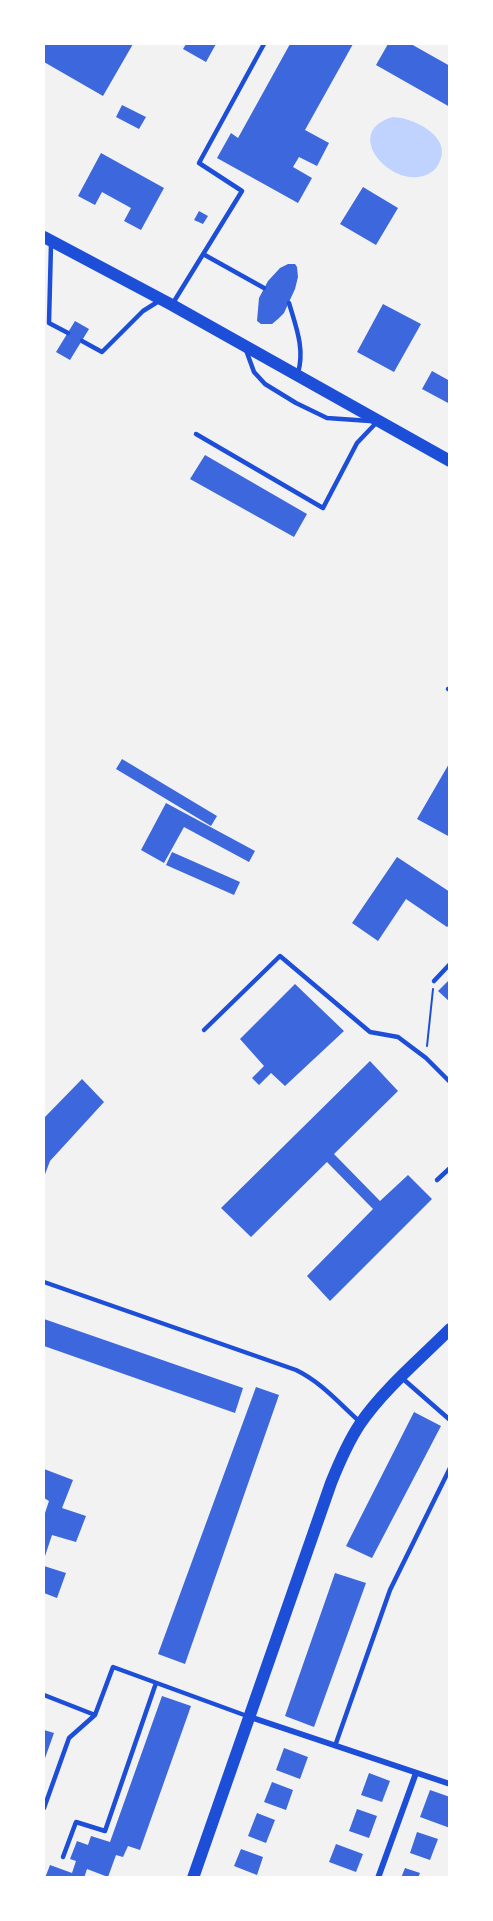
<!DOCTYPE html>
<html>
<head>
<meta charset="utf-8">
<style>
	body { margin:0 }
	#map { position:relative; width:493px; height:1921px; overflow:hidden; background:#f2f2f2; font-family:"DM Sans",sans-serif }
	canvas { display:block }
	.frame { position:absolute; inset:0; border:45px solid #fff; pointer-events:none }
</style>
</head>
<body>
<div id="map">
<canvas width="493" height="1921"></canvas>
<div class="frame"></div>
</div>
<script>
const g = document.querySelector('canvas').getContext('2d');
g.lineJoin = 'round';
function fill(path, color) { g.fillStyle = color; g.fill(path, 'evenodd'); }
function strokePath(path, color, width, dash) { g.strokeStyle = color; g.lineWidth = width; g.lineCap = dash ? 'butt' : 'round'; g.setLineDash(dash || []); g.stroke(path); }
const water = new Path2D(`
	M393,117C415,118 455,138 438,165C435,170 430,174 423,176C388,186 342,131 393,117Z`);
const building = new Path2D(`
	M44,44H133L103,96L44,62Z
	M186,44H216L206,62L183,49Z
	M290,44H353L305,130L329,143L317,166L299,157L293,167L312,178L298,203L217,158L231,133L238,138Z
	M388,44H411L450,66V107L376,65Z
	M122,105L146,117L139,129L116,117Z
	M101,153L164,188L141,230L124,221L131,208L102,192L95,205L78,196Z
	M363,187L398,208L376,245L340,224Z
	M199,211L208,216L203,224L194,220Z
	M288,264H295L297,267L298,277L295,289L284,313L278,319L272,324H261L257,321L259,298L268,281L280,268Z
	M383,304L421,324L394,372L357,352Z
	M75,321L89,329L70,360L56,352Z
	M432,371L450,381V404L422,389Z
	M205,455L307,514L294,537L190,479Z
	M122,759L217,816L211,826L116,769Z
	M450,762L449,811L450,837L417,819Z
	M166,803L255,851L249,862L184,827L164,863L141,850Z
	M172,852L240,882L234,895L166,865Z
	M397,857L450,892V924L447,927L406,899L378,941L352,923Z
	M450,979V1002L438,991Z
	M295,984L344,1031L285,1086L271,1073L259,1085L252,1078L264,1066L240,1039Z
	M370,1061L398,1091L334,1154L380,1201L408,1175L432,1199L330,1301L307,1276L373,1209L327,1162L251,1237L221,1208Z
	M82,1079L104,1102L50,1161L44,1177V1118Z
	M44,1319L243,1388L235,1413L44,1346Z
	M256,1387L279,1395L185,1664L158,1654Z
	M414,1412L441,1426L372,1558L346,1546Z
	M44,1469L73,1480L62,1508L86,1516L76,1542L52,1535L44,1559V1516L49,1501L44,1498Z
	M44,1566L66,1573L57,1598L44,1593Z
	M335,1573L366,1583L314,1727L285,1716Z
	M162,1696L191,1706L140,1850L128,1846L123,1857L116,1855L108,1877L87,1869L84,1878H45L50,1865L72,1873L76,1861L70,1859L77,1841L88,1845L91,1836L110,1842Z
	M44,1730L54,1733L44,1761Z
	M284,1748L308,1757L300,1779L276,1770Z
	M369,1773L390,1781L382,1802L361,1795Z
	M272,1782L293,1790L286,1810L264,1802Z
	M430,1790L450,1797V1828L420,1817Z
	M357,1809L377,1816L369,1838L349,1831Z
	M257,1813L275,1820L266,1843L248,1836Z
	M417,1832L438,1839L430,1860L410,1853Z
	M336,1844L363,1854L356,1872L329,1862Z
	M241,1849L263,1857L257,1875L234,1866Z
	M405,1868L420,1873L418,1878H401Z`);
const path = new Path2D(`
	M427,1046L433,989`);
const service = new Path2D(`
	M51,244L49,323L68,333
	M203,254L264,288
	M173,303L242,191L199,163L264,44
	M289,303C296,327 305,349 298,373
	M82,341L102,352L143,311L159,301
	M246,350L254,372L265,384L296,403L327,418L370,421
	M196,434L323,508L357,443L377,422
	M448,689L450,690
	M434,981L450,964
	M204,1030L280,956L370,1032L398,1037L426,1058L450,1082
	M437,1180L450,1168
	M44,1282L296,1370C321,1382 339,1403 359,1421
	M402,1378L450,1420
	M44,1695L95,1715L113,1667L247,1716
	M335,1746L390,1590L450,1468
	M44,1808L69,1738L95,1715
	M63,1857L76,1822L105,1831L156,1683`);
const minor = new Path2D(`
	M250,1717L450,1784
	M378,1878L416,1773`);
const secondary = new Path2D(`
	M44,237L172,305L450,461
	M193,1878L331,1483C339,1463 348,1442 360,1424C382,1391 421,1358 450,1329`);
fill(water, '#bfd3fe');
fill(building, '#3d67dc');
strokePath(path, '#1d4ed8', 2);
strokePath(service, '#1d4ed8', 4.5);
strokePath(minor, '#1d4ed8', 6);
strokePath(secondary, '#1d4ed8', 12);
</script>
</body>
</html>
